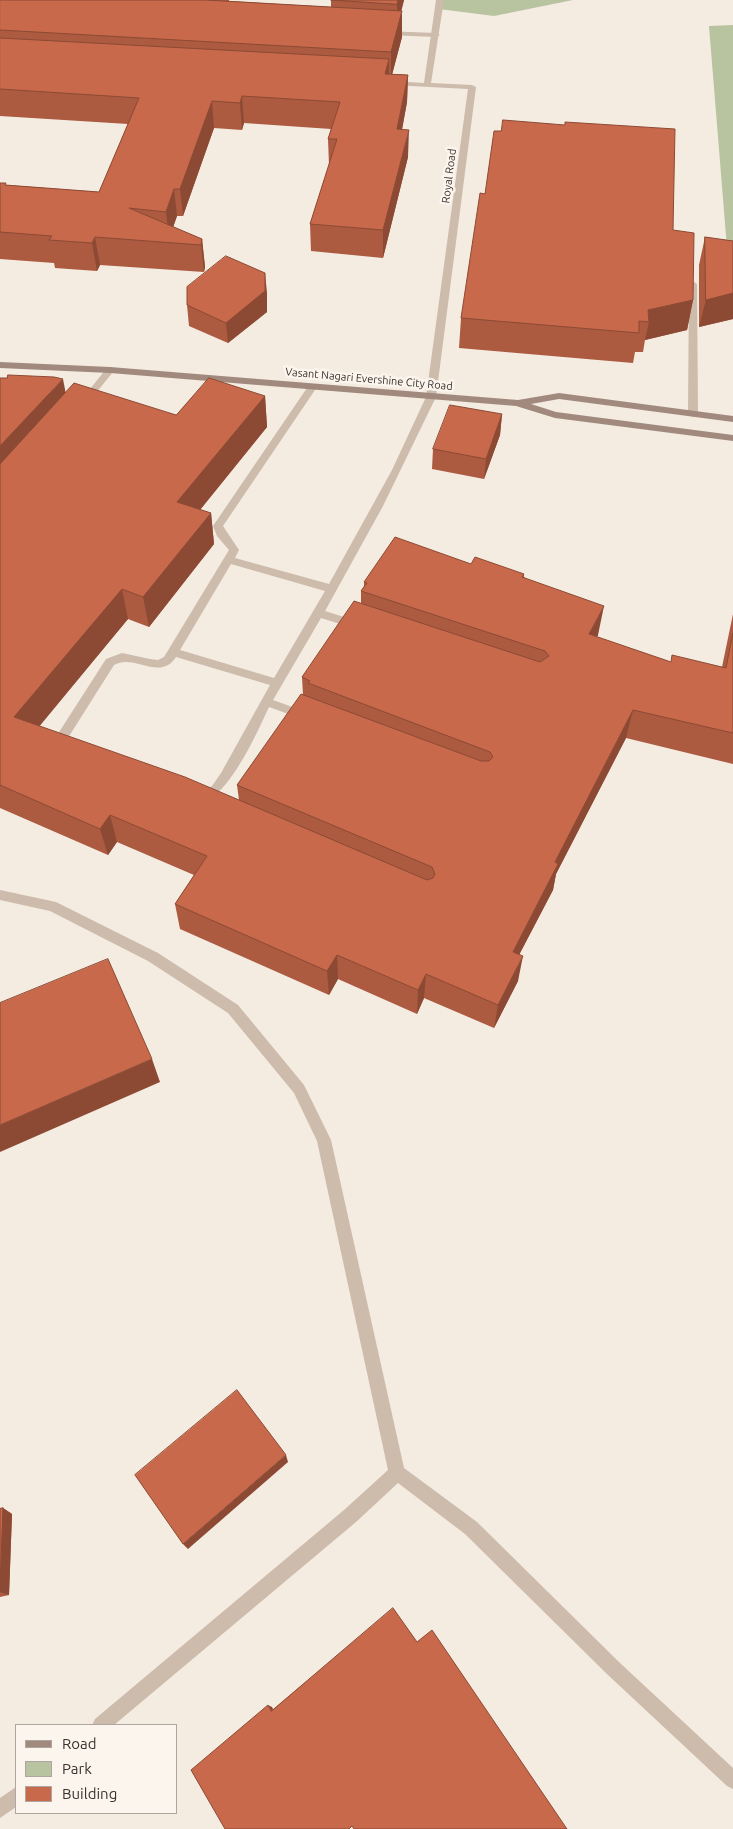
<!DOCTYPE html>
<html>
<head>
<meta charset="utf-8">
<style>
	body { margin:0 }
	#map { position:relative; width:733px; height:1829px; overflow:hidden; background:#f4ebe1; font-family:Ubuntu,sans-serif }
	canvas { display:block }
	.legend { position:absolute; left:15px; top:1724px; width:162px; height:90px; box-sizing:border-box; background:#fbf5ee; border:1px solid #aea6a0; margin:0; padding:6px 9px; list-style:none; font-size:15px; color:#3b302b }
	.legend li { display:flex; align-items:center; gap:10px; height:25px }
	.legend b { width:25px; border:1px solid #aea6a0 }
</style>
</head>
<body>
<div id="map">
<canvas width="733" height="1829"></canvas>
<ul class="legend">
<li><b style="height:6px;background:#a18a7d"></b>Road</li>
<li><b style="height:14px;background:#b8c4a0"></b>Park</li>
<li><b style="height:14px;background:#c8694b"></b>Building</li>
</ul>
</div>
<script>
const g = document.querySelector('canvas').getContext('2d');
g.lineJoin = 'round';
function fill(path, color) { g.fillStyle = color; g.fill(path, 'evenodd'); }
function strokePath(path, color, width, dash) { g.strokeStyle = color; g.lineWidth = width; g.lineCap = dash ? 'butt' : 'round'; g.setLineDash(dash || []); g.stroke(path); }
function write(font, color, halo, rows, align = 'center') {
  g.font = font + ' Ubuntu,sans-serif'; g.lineWidth = 5; g.setLineDash([]); g.textBaseline = 'middle'; g.strokeStyle = halo; g.fillStyle = color; for (const [text, x, y, turn = 0] of rows) {
    g.save(); g.translate(x, y); g.rotate((+turn || 0) * Math.PI / 180); g.textAlign = isNaN(turn) ? turn : align; if (halo) g.strokeText(text, 0, 0); g.fillText(text, 0, 0); g.restore();
  }
}
const green = new Path2D(`
	M441,0H573L494,16L439,9Z
	M733,25V246L727,248L709,26Z`);
const lane = new Path2D(`
	M383,31L436,33L440,35L436,37L386,35L382,33Z
	M693,281L697,284L698,414L693,417L688,414L689,284Z`);
const street = new Path2D(`
	M436,0H444L431,83L472,85L476,87L436,397L383,506L325,611L360,622L361,625L356,629L321,618L273,700L309,713L311,716L309,719L305,720L269,707C259,728 224,810 196,800L194,797L196,794L212,786L221,773L270,685L176,657C160,682 134,653 114,665L66,741L65,746L67,750L65,753H57L53,746L54,740L106,659L122,653L150,659L158,660L164,657L229,550L217,536L213,526L309,385L312,384L317,387L223,526L239,550L235,558L329,584L392,470L426,397L468,89L392,85L388,83L392,81L424,83ZM231,564L325,591L274,678L180,650Z
	M110,367L113,368V372L87,404H81V400L107,368Z
	M0,890L56,902L158,953L238,1005L304,1085L331,1140L404,1468L477,1522L620,1663L733,1768V1789L727,1786L608,1675L465,1534L398,1483L356,1522L114,1725H92L95,1719L344,1510L388,1470L317,1141L294,1093L228,1013L148,961L50,911L0,900Z
	M16,1787V1807L0,1818V1798Z`);
const secondary = new Path2D(`
	M0,362L110,367L518,400L559,393L733,416V422L559,399L531,404L556,412L733,435V441L555,418L516,406L110,373L0,368Z`);
const wall = new Path2D(`
	M0,0H229V1L331,7V0H404L401,11L402,37L392,74L408,75L407,102L402,130L408,157L383,258L311,251L310,224L329,165L328,139L331,129L244,123L242,130L214,128L183,216H177L173,227L202,239L205,267L204,272L100,265L97,271L55,268L54,263L0,259V183L7,185L99,192L128,124L0,116Z
	M501,131L673,230L693,300L687,330L645,340L643,352H635L633,363L459,348L461,318L485,194Z
	M705,237L733,241V319L699,327V265Z
	M267,293V312L228,343L189,326L187,305Z
	M0,378L66,393L176,415L265,396L267,427L200,510L211,513L214,544L149,627L128,619L39,726L239,800L237,785L303,695L302,677L361,603V591L364,586V582L471,564L524,574V577L598,635L597,637L670,662L722,667L733,614V764L626,738L556,874L553,890L519,955L518,981L494,1028L424,998L417,1014L338,979L329,995L180,929L175,904L194,875L117,842L108,855L0,808Z
	M502,414L500,435L484,479L432,469L433,449Z
	M3,1508L12,1514L9,1595L0,1597V1509Z`);
const shadedWall = new Path2D(`
	M398,0H404L397,29V4Z
	M402,11V37L391,79V52Z
	M389,59V86L385,74Z
	M408,75L407,102L397,156V129Z
	M242,96L244,123L242,130L240,103Z
	M212,101L214,128L183,216L180,189Z
	M409,130L408,157L383,258V230Z
	M174,189L177,216L169,239L166,212Z
	M95,237L100,265L97,271L92,243Z
	M202,239L205,267L204,272L201,245Z
	M265,273L267,293V312L228,343L226,323Z
	M733,293V319L699,327L706,300Z
	M693,300L687,330L645,340L649,322L648,310Z
	M63,379L69,410L0,486V446Z
	M265,396L267,427L182,532L177,502Z
	M502,414L500,435L484,479L486,459Z
	M211,513L214,544L149,627L143,597Z
	M122,589L128,619L24,745L14,717Z
	M604,606L598,635L583,663L589,634Z
	M633,710L626,738L556,874L553,890L508,976L513,952L555,862Z
	M110,815L117,842L108,855L100,829Z
	M337,955L338,979L329,995L327,971Z
	M523,956L518,981L494,1028L498,1005Z
	M426,974L424,998L417,1014L418,990Z
	M152,1059L160,1082L0,1152V1125Z
	M286,1455L288,1462L188,1549L183,1544Z
	M3,1508L12,1514L9,1595L0,1592Z
	M268,1705L272,1707L275,1713L271,1711Z`);
const building = new Path2D(`
	M0,0H205L402,11L391,52L0,30Z
	M331,0H398L397,4Z
	M0,38L389,59L385,74L408,75L397,129L409,130L383,230L310,224L337,139H328L340,102L242,96L240,103L212,101L180,189H174L166,212L129,208L202,239L201,245L95,237L92,243L49,240L52,236L0,232V183H6L5,185L99,192L139,98L0,89Z
	M503,120L565,125V122L675,129L673,230L694,233L693,300L648,310L649,322L639,321V333L461,318L480,193L485,194L494,131H501Z
	M705,237L733,241V293L706,300Z
	M226,256L265,273V291L226,323L187,305V287Z
	M8,375L54,377L63,379L0,446V378H7Z
	M209,378L265,396L177,502L211,513L143,597L122,589L14,717L185,777L427,880L433,878L435,874L432,867L237,785L301,694L481,761H489L493,757L490,752L308,683L310,681L302,677L354,601L540,662L549,656L545,651L361,591L367,583L364,582L395,537L471,564L475,557L524,574L522,577L604,606L589,634L671,662L672,655L726,668L733,633V733L633,710L555,862L558,864L513,952L523,956L498,1005L426,974L418,990L337,955L327,971L175,904L207,856L110,815L100,829L0,785V464L74,383L176,415Z
	M450,405L502,414L486,459L433,449Z
	M108,959L152,1059L0,1125V1003Z
	M237,1390L286,1455L183,1544L135,1475Z
	M3,1508L0,1587V1509Z
	M393,1608L417,1642L432,1630L567,1829H354L352,1826L349,1829H225L191,1770L268,1705L271,1711Z`);
const farStreetnames = [
	["Royal Road",449,176,-83],
	["Vasant Nagari Evershine City Road",369,379,5]
];
fill(green, '#b8c4a0');
fill(lane, '#cdbbac');
fill(street, '#cdbbac');
fill(secondary, '#a18a7d');
fill(wall, '#ac5a40');
fill(shadedWall, '#8c4a34');
fill(building, '#c8694b');
strokePath(building, '#8c4a34', 1);
write('11px', '#3b302b', '#fbf5ee', farStreetnames);
</script>
</body>
</html>
